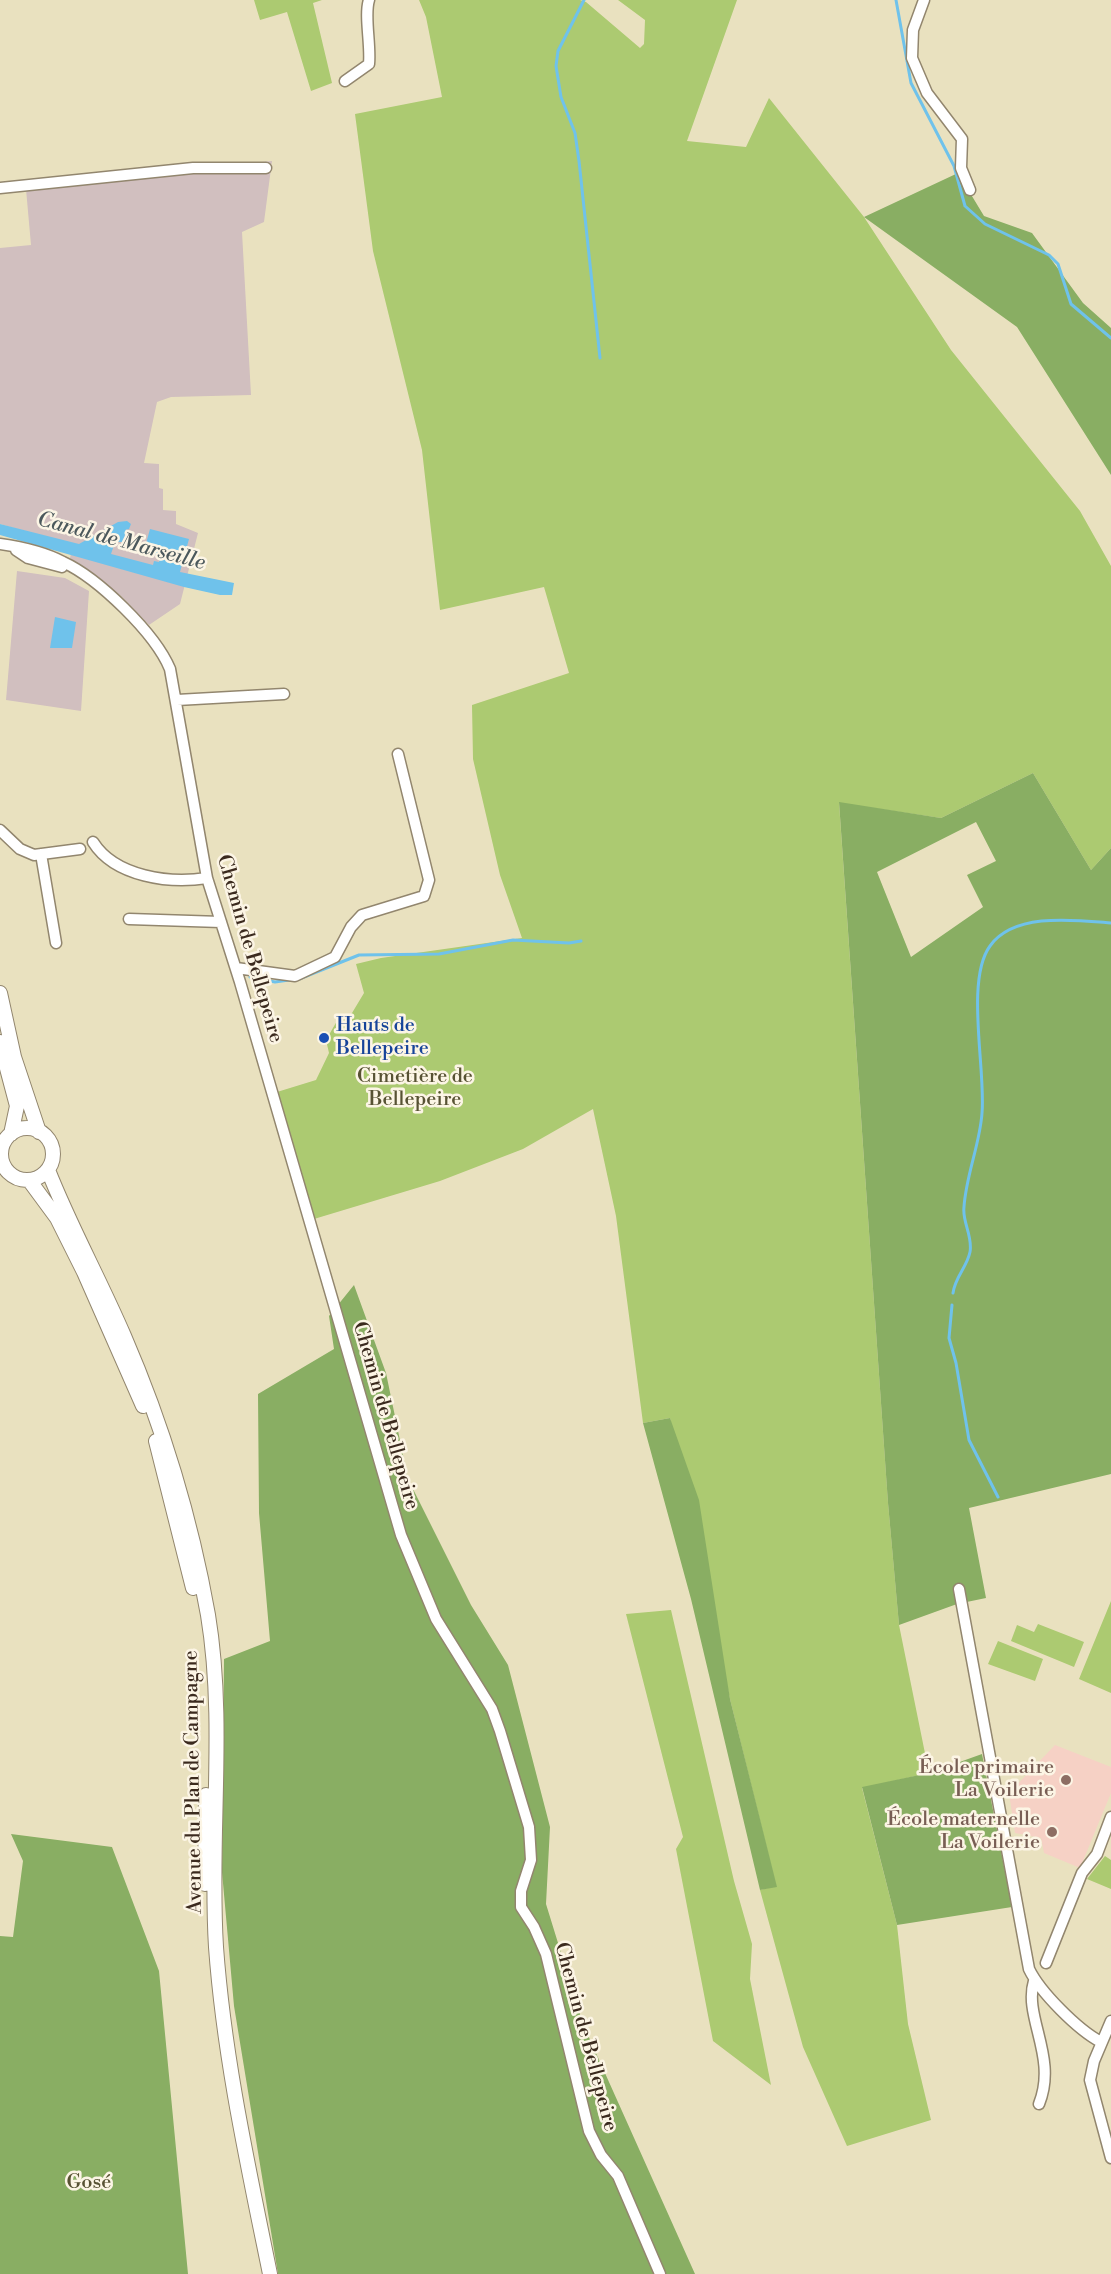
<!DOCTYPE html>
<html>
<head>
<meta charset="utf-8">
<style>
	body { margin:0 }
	canvas { display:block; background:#e9e1bf }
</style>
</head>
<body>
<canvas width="1111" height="2274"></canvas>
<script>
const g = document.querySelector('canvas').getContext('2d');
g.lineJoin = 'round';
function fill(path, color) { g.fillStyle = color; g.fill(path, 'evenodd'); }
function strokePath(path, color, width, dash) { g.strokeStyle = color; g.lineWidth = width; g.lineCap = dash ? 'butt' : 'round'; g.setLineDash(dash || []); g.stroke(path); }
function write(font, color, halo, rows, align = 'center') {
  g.font = font + ' "Libre Bodoni",serif'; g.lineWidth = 5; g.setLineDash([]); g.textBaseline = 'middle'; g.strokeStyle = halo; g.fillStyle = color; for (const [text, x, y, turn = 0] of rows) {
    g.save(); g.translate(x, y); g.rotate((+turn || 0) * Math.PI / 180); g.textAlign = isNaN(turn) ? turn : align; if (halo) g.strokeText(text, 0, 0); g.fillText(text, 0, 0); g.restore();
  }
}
const built = new Path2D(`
	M1055,1745L1111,1767V1793L1080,1868L1044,1853L1041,1838L1015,1833L1009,1793Z`);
const industrial = new Path2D(`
	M272,161L264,222L242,232L251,395L171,397L157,402L144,463L159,464V488L163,489V510L176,511V524L198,533L180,604L149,625L120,595L70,558L73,545L0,524V248L31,245L26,189L104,178Z
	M17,571L65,578L89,591L81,711L6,700Z`);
const green = new Path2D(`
	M254,0H322L313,3L332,83L311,91L287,12L260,20Z
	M419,0H580L586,2L640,48L644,44L645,20L618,0H737L687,141L746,147L769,98L864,217L951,350L1080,511L1111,566V848L1091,870L1033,773L941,818L839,803L888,1503L899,1625L929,1773L862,1788L897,1925L908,2024L931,2120L847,2146L803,2047L760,1890L776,1886L730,1699L670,1418L643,1423L616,1216L593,1109L523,1149L440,1181L314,1219L277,1092L316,1080L329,1053L326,1040L337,1021L349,1018L364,993L356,964L381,958L522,938L500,875L473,759L472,705L569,673L544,587L440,610L422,450L373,251L355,114L442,97L426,17Z
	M1111,1601V1693L1079,1679Z
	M671,1610L734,1881L752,1944L750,1979L771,2085L713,2041L676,1849L683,1837L626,1614Z
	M1038,1624L1084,1642L1074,1667L1011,1641L1017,1625L1034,1632Z
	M998,1641L1043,1659L1035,1681L988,1664Z
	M1105,1856L1111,1860V1889L1087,1879Z`);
const forest = new Path2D(`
	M958,173L984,216L1032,233L1083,303L1111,328V475L1017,327L864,217Z
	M1033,773L1091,870L1111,848V1474L969,1508L986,1598L957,1604L899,1625L888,1503L839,802L941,818ZM976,822L996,861L967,875L983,907L911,957L877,872Z
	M354,1285L386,1373L408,1479L471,1605L508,1665L550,1827L546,1904L583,2024L695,2274H278L234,2006L222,1872L224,1659L270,1641L259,1513L258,1394L334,1349L329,1316Z
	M670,1418L699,1500L730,1699L777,1887L760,1890L691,1599L643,1423Z
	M982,1754L1012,1907L897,1925L862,1787L929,1773Z
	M11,1834L112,1847L159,1971L188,2274H0V1936L13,1937L23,1861Z`);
const water = new Path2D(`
	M127,521L131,524L129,529H125L129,530L128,535H124L127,537L126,542H115L111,554L153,565L154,561L159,562L160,558L152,553L153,549L145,547L150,529L189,539L180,572L234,583L232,595H220L184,587L0,535V524L79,544L118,522Z
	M55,617L76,622L72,648H50Z`);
const stream = new Path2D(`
	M584,0L558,51L556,66L561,97L575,133L579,161L600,358
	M896,0L911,83L954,166L965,206L985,224L1049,255L1058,264L1071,304L1111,338
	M250,977L275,982L289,980
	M299,979L359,955L439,954L513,940L569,943L581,941
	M953,1293C955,1277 967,1267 970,1252C973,1236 962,1222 964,1207C966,1175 980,1144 982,1113C986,1071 965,980 990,946C1014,912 1075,920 1111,923
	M952,1305L949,1338L956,1363L969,1440L998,1497`);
const minor = new Path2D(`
	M924,0L913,30L912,58L927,93L962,139L961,168L970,190
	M345,81L369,64C371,45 364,15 369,0
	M0,188L193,168H266
	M0,544C21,547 44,552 63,562C98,578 155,633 170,669L207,878L240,982L401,1535L436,1619L492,1709L500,1731L529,1827L531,1860L521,1891V1907L534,1927L546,1954L589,2131L601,2155L618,2176L660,2274
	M16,550L28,558L62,567
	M177,700L284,694
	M0,830L20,849L34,855L80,849
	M93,842C115,877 170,884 207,878
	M41,854L56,943
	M129,919L221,922
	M236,968L295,976L335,957L351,927L362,915L424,896L429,880L398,754
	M0,1151L1,1150
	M0,1166L8,1172
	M959,1589L1029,1969C1040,1992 1078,2030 1101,2042
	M1046,1963L1082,1873L1097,1854L1111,1817
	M1034,1981C1023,2017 1058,2057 1039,2104
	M1111,2021L1094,2061L1090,2080L1111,2158`);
const secondary = new Path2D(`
	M0,993L14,1057L39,1132
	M0,1042L17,1106L11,1134
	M1 1154a26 26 0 1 1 52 0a26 26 0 1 1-52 0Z
	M48,1170C70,1226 100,1280 124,1336C163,1426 191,1519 208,1615C226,1724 209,1837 216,1947C224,2057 248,2166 270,2274
	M29,1180L57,1218L84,1272L143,1406
	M156,1441L193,1588
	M205,1884L206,1795`);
const markers = [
	[324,1038,6,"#1a4fb4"],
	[1066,1780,6,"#8d6e63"],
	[1052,1832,6,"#8d6e63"]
];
const streetNames = [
	["Chemin de Bellepeire",249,949,74],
	["Chemin de Bellepeire",385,1416,74],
	["Avenue du Plan de Campagne",194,1782,-91],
	["Chemin de Bellepeire",585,2037,75]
];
const transitNames = [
	["Hauts de",336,1026],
	["Bellepeire",336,1049]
];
const parkNames = [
	["Cimetière de",415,1077],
	["Bellepeire",415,1100],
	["Gosé",89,2183]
];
const educationNames = [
	["École primaire",1054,1768],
	["La Voilerie",1054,1791],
	["École maternelle",1040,1820],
	["La Voilerie",1040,1843]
];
const waterNames = [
	["Canal de Marseille",121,542,15]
];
fill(built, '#f6d1c5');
fill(industrial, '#d1bfbf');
fill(green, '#acca71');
fill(forest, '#89ae63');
fill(water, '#6fc2eb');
strokePath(stream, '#6fc2eb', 3);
strokePath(minor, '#92866e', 13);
strokePath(secondary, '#92866e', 16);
strokePath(minor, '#fff', 10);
strokePath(secondary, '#fff', 14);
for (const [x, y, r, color] of markers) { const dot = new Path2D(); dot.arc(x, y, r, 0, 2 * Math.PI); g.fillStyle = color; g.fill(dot); strokePath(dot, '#fcf5e5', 2); }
write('20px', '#3b2a1e', '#fcf5e5', streetNames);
write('20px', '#164399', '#fcf5e5', transitNames, 'left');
write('20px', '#575233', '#fcf5e5', parkNames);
write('20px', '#785e54', '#fcf5e5', educationNames, 'right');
write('italic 21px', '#4b585c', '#fcf5e5', waterNames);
</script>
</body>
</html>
